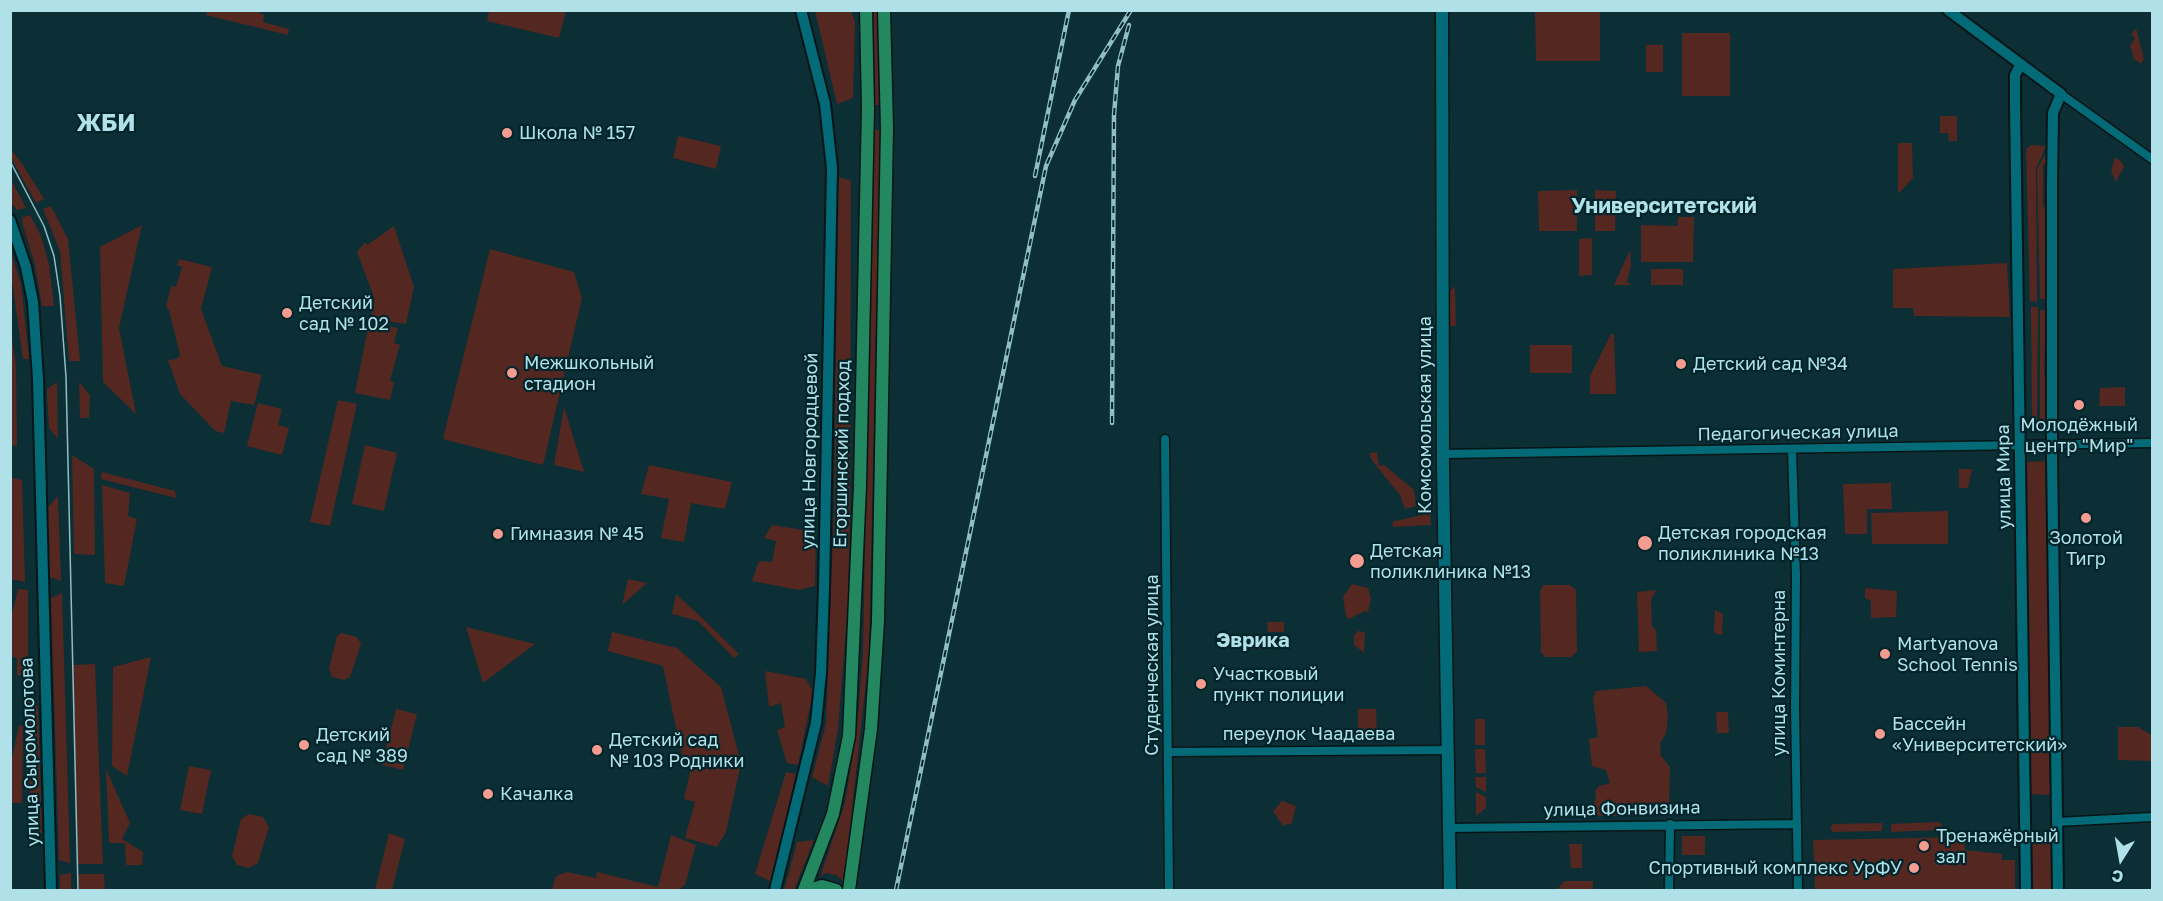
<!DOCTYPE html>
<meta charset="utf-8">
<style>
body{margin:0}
#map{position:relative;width:2163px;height:901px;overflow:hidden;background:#0b2f34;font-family:"Golos Text",sans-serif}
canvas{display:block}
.frame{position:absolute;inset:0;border:12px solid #b0e1e9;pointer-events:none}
.north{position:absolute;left:2091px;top:829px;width:60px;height:60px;-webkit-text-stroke:4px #01252a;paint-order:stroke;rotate:191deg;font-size:16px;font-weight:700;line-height:24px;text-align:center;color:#b0e1e9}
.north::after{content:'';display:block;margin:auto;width:21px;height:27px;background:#b0e1e9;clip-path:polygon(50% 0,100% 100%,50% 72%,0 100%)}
</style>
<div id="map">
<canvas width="2163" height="901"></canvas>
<div class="frame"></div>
<div class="north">С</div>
</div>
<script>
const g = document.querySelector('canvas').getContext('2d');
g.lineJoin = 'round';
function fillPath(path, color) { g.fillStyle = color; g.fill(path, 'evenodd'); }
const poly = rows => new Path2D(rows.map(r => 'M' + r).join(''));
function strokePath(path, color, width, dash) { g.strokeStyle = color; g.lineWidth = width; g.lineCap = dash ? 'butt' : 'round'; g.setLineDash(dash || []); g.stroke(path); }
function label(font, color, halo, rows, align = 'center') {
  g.font = font + ' "Golos Text",sans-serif'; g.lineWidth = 4.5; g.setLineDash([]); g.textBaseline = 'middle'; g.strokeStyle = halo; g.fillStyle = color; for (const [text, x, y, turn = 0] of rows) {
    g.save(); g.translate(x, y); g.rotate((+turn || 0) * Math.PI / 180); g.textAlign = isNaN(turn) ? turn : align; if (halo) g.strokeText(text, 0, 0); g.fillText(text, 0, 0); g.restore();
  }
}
fillPath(poly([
 [207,11,255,11,264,15,263,22,289,29,288,35,206,15],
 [489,11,490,10,566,11,559,38,487,21],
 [815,11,851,11,855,22,853,98,837,104],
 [873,11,880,11,881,105,874,105],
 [1535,12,1600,12,1600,61,1536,61],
 [2136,28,2144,59,2141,64,2134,59,2130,46,2135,38,2131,35],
 [1682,33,1730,33,1730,96,1682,96],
 [1646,45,1663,45,1663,72,1646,72],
 [1940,116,1957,116,1957,141,1949,141,1948,133,1940,133],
 [873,130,880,130,869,654,844,882,836,875,825,873,820,877,845,803,857,729,863,653],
 [678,136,721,146,716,169,673,158],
 [1898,143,1912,143,1913,178,1898,194],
 [2031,145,2046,146,2036,169,2037,302,2030,301,2026,149],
 [10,148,23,165,44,199,36,203,11,158],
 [2048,148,2048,162,2043,165,2043,206,2049,212,2050,299,2040,299,2037,170],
 [2115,157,2122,162,2124,167,2116,182,2111,171],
 [838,177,851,181,850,512,848,604,838,729,828,786,812,777,826,724,834,506],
 [10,179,13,183,26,208,17,210,11,203],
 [1577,190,1577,231,1539,231,1538,191],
 [1595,190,1616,191,1615,231,1595,231],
 [51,206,68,239,80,361,69,361,60,251,43,209],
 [30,215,41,236,49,264,54,306,42,306,35,265,22,222,23,217],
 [1678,217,1694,217,1693,262,1641,262,1641,225,1678,226],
 [142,225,119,328,136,414,103,382,100,247],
 [394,226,414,287,406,324,371,319,374,297,357,252,365,242,367,245],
 [1592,238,1592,275,1579,276,1579,239],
 [10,248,21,284,29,359,23,359,11,274],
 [490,249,574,272,582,298,543,465,443,439],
 [1630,250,1631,266,1627,281,1631,285,1614,285],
 [179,259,212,267,201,309,222,366,262,375,254,405,231,401,224,433,215,431,180,394,168,360,177,359,180,355,169,310,166,307,171,286,176,287,182,267,177,265],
 [2007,263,2010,317,1914,316,1913,308,1893,308,1893,269],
 [1651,269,1683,269,1683,285,1651,285],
 [1455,286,1456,326,1449,326,1450,291],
 [2031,307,2038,307,2037,426,2032,427],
 [2040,310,2050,310,2049,339,2045,341,2044,374,2050,378,2050,431,2040,431],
 [369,323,398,328,394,343,400,345,390,380,394,383,390,400,355,393],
 [10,325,16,365,17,446,11,445],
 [1611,334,1614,334,1616,394,1590,394,1590,376],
 [1530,345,1572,345,1572,373,1530,373],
 [57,382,58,439,49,428,47,394,47,389],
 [79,382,90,395,89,418,80,418],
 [2125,387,2125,406,2099,406,2100,388],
 [338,400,357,404,330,526,310,522],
 [258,403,282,409,278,425,289,428,282,455,247,446],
 [564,407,584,472,554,465],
 [365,445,397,453,384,511,352,504],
 [1377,452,1379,466,1384,465,1414,490,1416,506,1405,509,1400,495,1373,462,1369,453],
 [72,455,94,469,95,555,74,554],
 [2048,461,2052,795,2030,794,2027,580,2026,462],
 [649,465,732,482,725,509,691,503,684,542,661,538,669,499,641,494],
 [1959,469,1972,469,1968,488,1959,488],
 [102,472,175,491,176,498,101,479],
 [12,478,22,480,25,582,11,579],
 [1891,483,1892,509,1867,509,1867,534,1845,534,1843,484],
 [102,485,130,493,128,516,137,519,124,586,105,583],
 [58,496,61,581,50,577,48,571,47,508],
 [1948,511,1948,544,1872,544,1871,513],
 [1430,513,1431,525,1393,527,1392,522],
 [772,525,816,532,815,586,799,590,752,581,759,561,772,562,776,541,764,538],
 [628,579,647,583,622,605],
 [1352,584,1368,588,1371,599,1368,612,1365,611,1349,619,1346,616,1343,597],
 [1543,585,1570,585,1576,590,1577,652,1571,657,1545,657,1541,652,1540,592],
 [1865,588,1897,591,1896,617,1871,618,1871,601,1865,598],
 [18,589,28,590,28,677,17,675,17,658,11,656,11,618],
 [1656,590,1651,600,1652,626,1656,630,1657,651,1639,652,1637,592],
 [62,593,70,863,59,860,51,598],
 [676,594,701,617,739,654,734,658,698,621,672,614],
 [1715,610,1723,614,1722,635,1716,634,1714,630],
 [1284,622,1284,632,1268,632,1267,622],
 [466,627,535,644,483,683],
 [1358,631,1365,632,1364,653,1354,645,1354,635],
 [612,632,677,648,721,687,741,763,726,832,717,847,685,838,695,802,684,799,693,759,682,756,663,666,608,651],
 [341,633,357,637,361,644,350,677,344,680,332,677,329,669,337,636],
 [1243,642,1279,642,1279,649,1244,649],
 [151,657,127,776,112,766,113,667],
 [95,664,103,864,78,864,73,665],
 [765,671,806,679,813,692,798,765,787,763,777,730,785,727,781,703,769,707],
 [1646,686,1666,703,1668,716,1666,733,1660,744,1661,756,1670,767,1669,809,1641,816,1600,816,1591,812,1596,798,1595,791,1599,786,1610,783,1606,770,1592,766,1589,739,1598,737,1593,698,1596,691],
 [28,700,38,707,42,833,30,833],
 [396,709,417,714,403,770,382,765],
 [1358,709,1376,709,1377,733,1358,733],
 [1716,712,1728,712,1729,733,1717,733],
 [1475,719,1485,719,1485,745,1475,745],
 [19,725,23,726,22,803,11,803,11,763],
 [2118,727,2138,727,2152,735,2152,761,2118,760],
 [1475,749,1485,749,1486,773,1476,773],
 [189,766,211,770,202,814,180,810],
 [106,769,130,823,122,839,143,852,142,865,126,865,125,843,109,843],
 [786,772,796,774,772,882,755,874],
 [1475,777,1486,777,1486,792,1476,787],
 [1476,792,1486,797,1486,808,1476,816],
 [1282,801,1296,806,1292,823,1283,826,1273,811],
 [249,814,263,817,269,827,258,863,249,868,237,865,232,856,241,819],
 [1938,822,1942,825,1939,830,1891,832,1891,824],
 [1882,823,1882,831,1833,832,1830,829,1833,824],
 [389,833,405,839,392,890,375,890],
 [671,835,696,845,685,885,678,890,552,890,556,876,567,872,596,878,597,872,658,887],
 [1682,836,1705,836,1705,855,1682,855],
 [1964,837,1965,850,2002,854,2002,860,2015,860,2015,890,1815,890,1813,840],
 [814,840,794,890,784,890,797,842],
 [2032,840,2056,840,2057,890,2033,890],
 [1569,844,1582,844,1582,868,1571,868],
 [71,873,71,890,60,890,60,875],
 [78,874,104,874,105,890,79,890],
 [1564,881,1593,881,1593,890,1557,890]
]), '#542721');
const minor = poly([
 [2061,94,2152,159],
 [1165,439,1169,890],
 [1792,450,1796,576,1795,707,1798,890],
 [1443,454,2152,443],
 [1169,752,1449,750],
 [2057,822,2152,817],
 [1448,828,1797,824],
 [1669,890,1670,824]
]);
const tertiary = poly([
 [1948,10,2061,94,2053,113,2052,184,2052,459,2058,890],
 [2021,64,2015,75,2015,106,2026,890],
 [10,220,26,267,33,302,38,379,51,890],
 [775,890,816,723,821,673,824,588,832,168,825,104,801,10]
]);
const secondary = poly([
 [1442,10,1443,465,1450,890]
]);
const primary = poly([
 [804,890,833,814,849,736,860,486,868,108,866,10],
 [809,890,822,886,836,890],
 [849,890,871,729,878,621,887,128,884,10]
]);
strokePath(minor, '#071517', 11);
strokePath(tertiary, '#071517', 14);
strokePath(secondary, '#071517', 15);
strokePath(primary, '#071517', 15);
strokePath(minor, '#026b77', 8);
strokePath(tertiary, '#026b77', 10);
strokePath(secondary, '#026b77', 12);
strokePath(primary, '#238860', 12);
strokePath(poly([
 [10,161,44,226,54,256,60,296,66,377,78,890]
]), '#8fbec5', 1.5);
const rail = poly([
 [1035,176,1069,10],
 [1112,423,1114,115,1118,66,1129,25],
 [896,890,1046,166,1075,100,1131,10]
]);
strokePath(rail, '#8fbec5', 4.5);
strokePath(rail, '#01252a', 2, [7]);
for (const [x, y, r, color] of [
 [507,133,6,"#f59c90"],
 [287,313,6,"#f59c90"],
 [1681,364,6,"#f59c90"],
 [512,373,6,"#f59c90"],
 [2079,405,6,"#f59c90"],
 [2086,518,6,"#f59c90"],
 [498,534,6,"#f59c90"],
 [1645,543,8,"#f59c90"],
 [1357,561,8,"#f59c90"],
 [1885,654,6,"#f59c90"],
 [1201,684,6,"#f59c90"],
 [1880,734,6,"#f59c90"],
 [304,745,6,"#f59c90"],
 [597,750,6,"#f59c90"],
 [488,794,6,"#f59c90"],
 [1924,846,6,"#f59c90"],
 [1914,868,6,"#f59c90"]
]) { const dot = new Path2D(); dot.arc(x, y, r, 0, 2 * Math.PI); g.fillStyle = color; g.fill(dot); strokePath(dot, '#01252a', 2); }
label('18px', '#b0e1e9', '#01252a', [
 ["Школа № 157",519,133],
 ["Детский",299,303],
 ["сад № 102",299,324],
 ["Межшкольный",524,363],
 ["стадион",524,384],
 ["Детский сад №34",1693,364],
 ["Молодёжный",2079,425,"center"],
 ["центр \"Мир\"",2079,446,"center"],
 ["Детская городская",1658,533],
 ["поликлиника №13",1658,554],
 ["Гимназия № 45",510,534],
 ["Золотой",2086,538,"center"],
 ["Тигр",2086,559,"center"],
 ["Детская",1370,551],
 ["поликлиника №13",1370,572],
 ["Martyanova",1897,644],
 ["School Tennis",1897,665],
 ["Участковый",1213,674],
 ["пункт полиции",1213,695],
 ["Бассейн",1892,724],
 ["«Университетский»",1892,745],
 ["Детский",316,735],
 ["сад № 389",316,756],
 ["Детский сад",609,740],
 ["№ 103 Родники",609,761],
 ["Качалка",500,794],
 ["Тренажёрный",1936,836],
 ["зал",1936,857],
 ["Спортивный комплекс УрФУ",1902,868,"right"]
], 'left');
label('18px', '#b0e1e9', '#01252a', [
 ["Комсомольская улица",1425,415,-90],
 ["Педагогическая улица",1798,433,-1],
 ["улица Новгородцевой",810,451,-89],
 ["Егоршинский подход",842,454,-89],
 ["улица Мира",2004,477,-91],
 ["Студенческая улица",1152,665,-90],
 ["улица Коминтерна",1779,673,-90],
 ["переулок Чаадаева",1309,734],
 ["улица Сыромолотова",30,752,-92],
 ["улица Фонвизина",1622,809,-1]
]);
label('bold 20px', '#b0e1e9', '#01252a', [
 ["Эврика",1253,641]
]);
label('bold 21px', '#b0e1e9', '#01252a', [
 ["Университетский",1664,206]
]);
label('bold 24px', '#b0e1e9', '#01252a', [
 ["ЖБИ",106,123]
]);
</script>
